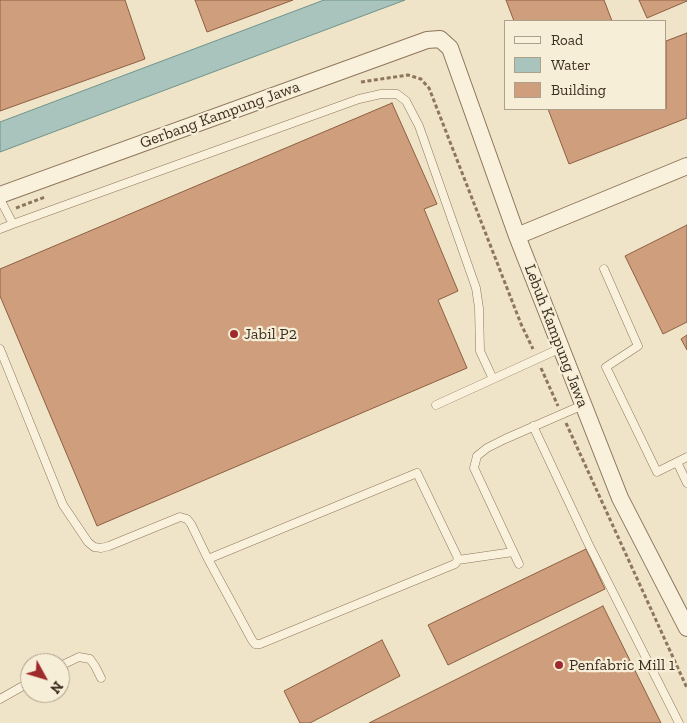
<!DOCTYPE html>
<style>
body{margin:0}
#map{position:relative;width:687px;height:723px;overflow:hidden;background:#f0e4c8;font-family:"Zilla Slab",serif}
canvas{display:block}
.legend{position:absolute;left:504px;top:20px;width:162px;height:90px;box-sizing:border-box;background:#f7eed8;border:1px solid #ada18e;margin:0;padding:6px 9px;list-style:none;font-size:15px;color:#3d2e20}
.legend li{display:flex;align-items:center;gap:10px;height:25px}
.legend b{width:25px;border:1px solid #ada18e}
.north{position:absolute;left:20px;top:653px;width:50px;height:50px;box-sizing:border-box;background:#f7eed8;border:1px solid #ada18e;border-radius:50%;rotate:129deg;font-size:14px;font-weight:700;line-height:20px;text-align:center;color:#3d2e20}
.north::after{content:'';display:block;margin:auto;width:18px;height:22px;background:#9e2a2b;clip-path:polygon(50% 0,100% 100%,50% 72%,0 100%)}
</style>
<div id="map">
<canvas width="687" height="723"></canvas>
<ul class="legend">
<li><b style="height:6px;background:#faf1dc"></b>Road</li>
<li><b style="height:14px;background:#a9c4bc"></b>Water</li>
<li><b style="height:14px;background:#cf9f7d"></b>Building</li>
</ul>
<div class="north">N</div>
</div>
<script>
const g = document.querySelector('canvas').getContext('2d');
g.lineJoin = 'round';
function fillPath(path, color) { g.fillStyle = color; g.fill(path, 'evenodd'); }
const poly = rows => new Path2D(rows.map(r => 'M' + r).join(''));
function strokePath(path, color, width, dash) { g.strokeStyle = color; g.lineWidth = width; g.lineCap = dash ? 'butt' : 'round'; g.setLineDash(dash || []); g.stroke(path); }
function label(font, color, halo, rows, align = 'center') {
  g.font = font + ' "Zilla Slab",serif'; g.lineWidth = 4.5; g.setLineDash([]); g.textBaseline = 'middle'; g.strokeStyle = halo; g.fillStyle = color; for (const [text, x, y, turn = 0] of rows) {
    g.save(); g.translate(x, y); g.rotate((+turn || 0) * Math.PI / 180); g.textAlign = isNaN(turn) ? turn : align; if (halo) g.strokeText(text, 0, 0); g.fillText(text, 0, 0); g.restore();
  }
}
const water = poly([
 [324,0,405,0,0,152,0,122,324,0]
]);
fillPath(water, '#a9c4bc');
strokePath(water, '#6f938a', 1);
const building = poly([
 [0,0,125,0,145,59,0,111,0,0],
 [195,0,293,0,207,32,195,0],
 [506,0,604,0,612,21,514,21,506,0],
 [639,0,687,0,687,1,647,18,639,0],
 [687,33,687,118,569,164,548,109,666,109,666,41,687,33],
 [392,103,437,204,424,209,458,291,438,300,467,368,97,526,0,296,0,269,392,103],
 [687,225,687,322,663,334,625,256,687,225],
 [687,335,687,350,681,339,687,335],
 [586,549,605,589,448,665,428,625,586,549],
 [603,606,661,723,369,723,603,606],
 [382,640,400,676,310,723,300,723,284,691,382,640]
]);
fillPath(building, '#cf9f7d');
strokePath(building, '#8d5f41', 1);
const lane = poly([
 [0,199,13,224,359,99,381,94,397,94,406,101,419,126,476,288,479,308,480,351,493,379],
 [0,229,13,224],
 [604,269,638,346,606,367,657,472,687,457],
 [0,349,63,505,88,542,94,547,101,548,109,546,180,517,187,519,191,524,208,559],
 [436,405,561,348],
 [533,426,588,543,679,723],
 [677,462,687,483],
 [458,560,457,556,417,473,208,559,252,640,255,644,260,644,455,564,458,560,513,552],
 [519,564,474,468,477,456,487,448,505,439,583,405],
 [60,666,79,657,90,659,95,666,101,678],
 [0,699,30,682]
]);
const street = poly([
 [0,195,427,40,440,39,450,48,517,236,620,498,687,628],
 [517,236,687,166]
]);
strokePath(lane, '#8d765c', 9);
strokePath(street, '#8d765c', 18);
strokePath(poly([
 [361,82,408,75,421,79,429,88,521,324,533,349],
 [16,208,45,197],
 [541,368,558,406],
 [566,423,687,688]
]), '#8d765c', 3, [4, 2.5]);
strokePath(lane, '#faf1dc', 8);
strokePath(street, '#faf1dc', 16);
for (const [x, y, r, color] of [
 [234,334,5,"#9e2a2b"],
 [559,665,5,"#9e2a2b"]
]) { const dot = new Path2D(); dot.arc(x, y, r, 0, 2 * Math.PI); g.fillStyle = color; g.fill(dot); strokePath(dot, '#f7eed8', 2); }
label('16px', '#3d2e20', '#f7eed8', [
 ["Gerbang Kampung Jawa",220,115,-20],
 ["Lebuh Kampung Jawa",556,336,69]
]);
label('16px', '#3d2e20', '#f7eed8', [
 ["Jabil P2",244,334],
 ["Penfabric Mill 1",569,665]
], 'left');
</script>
